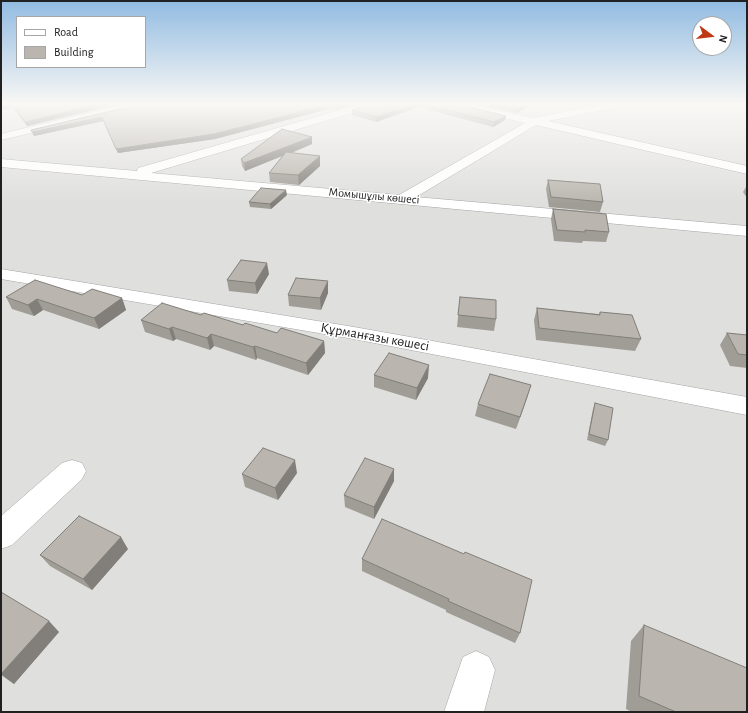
<!DOCTYPE html>
<meta charset="utf-8">
<style>
body{margin:0}
#map{position:relative;width:748px;height:713px;overflow:hidden;background:#f1f0e9;font-family:"Alegreya Sans",sans-serif}
canvas{display:block}
.frame{position:absolute;inset:0;border:2px solid #212121;pointer-events:none}
.legend{position:absolute;left:16px;top:16px;width:130px;height:52px;box-sizing:border-box;background:#fff;border:1px solid #a6a6a6;margin:0;padding:5px 7px;list-style:none;font-size:12px;color:#212121}
.legend li{display:flex;align-items:center;gap:8px;height:20px}
.legend b{width:20px;border:1px solid #a6a6a6}
.north{position:absolute;left:692px;top:16px;width:40px;height:40px;box-sizing:border-box;background:#fff;border:1px solid #a6a6a6;border-radius:50%;rotate:105deg;font-size:11px;font-weight:700;line-height:16px;text-align:center;color:#212121}
.north::after{content:'';display:block;margin:auto;width:14px;height:18px;background:#bf3814;clip-path:polygon(50% 0,100% 100%,50% 72%,0 100%)}
</style>
<div id="map">
<canvas width="748" height="713"></canvas>
<div class="frame"></div>
<ul class="legend">
<li><b style="height:5px;background:#fff"></b>Road</li>
<li><b style="height:11px;background:#bab6af"></b>Building</li>
</ul>
<div class="north">N</div>
</div>
<script>
const g = document.querySelector('canvas').getContext('2d');
g.lineJoin = 'round';
function fillPath(path, color) { g.fillStyle = color; g.fill(path, 'evenodd'); }
const poly = rows => new Path2D(rows.map(r => 'M' + r).join(''));
function strokePath(path, color, width, dash) { g.strokeStyle = color; g.lineWidth = width; g.lineCap = dash ? 'butt' : 'round'; g.setLineDash(dash || []); g.stroke(path); }
function label(font, color, halo, rows, align = 'center') {
  g.font = font + ' "Alegreya Sans",sans-serif'; g.lineWidth = 3; g.setLineDash([]); g.textBaseline = 'middle'; g.strokeStyle = halo; g.fillStyle = color; for (const [text, x, y, turn = 0] of rows) {
    g.save(); g.translate(x, y); g.rotate((+turn || 0) * Math.PI / 180); g.textAlign = isNaN(turn) ? turn : align; if (halo) g.strokeText(text, 0, 0); g.fillText(text, 0, 0); g.restore();
  }
}
fillPath(poly([
 [1,104,747,104,747,712,1,712]
]), '#dfdfde');
const street = poly([
 [125,104,147,104,145,106,1,140,1,134,125,104],
 [361,104,377,104,375,106,151,173,399,195,525,123,454,106,452,104,470,104,533,118,604,104,624,104,619,107,548,121,747,166,747,174,536,125,416,197,747,226,747,236,1,167,1,159,137,171,138,168,361,104],
 [1,269,354,327,747,397,747,415,354,339,1,279,1,269],
 [72,460,82,463,86,471,82,479,12,545,1,549,1,516,62,463,72,460],
 [476,651,489,657,495,670,484,712,444,712,463,657,476,651]
]);
strokePath(street, '#a5a5a5', 1);
fillPath(street, '#fff');
fillPath(poly([
 [1,104,118,104,27,126,13,108,1,110],
 [141,104,355,104,335,110,328,109,215,139,118,153,103,121,34,136,31,130],
 [373,104,457,104,506,116,505,120,493,127,418,107,376,122,352,115,352,110],
 [477,104,533,104,517,113],
 [312,144,292,153,320,166,299,185,270,182,269,173,282,156,245,171,242,166,241,159],
 [548,180,603,202,600,212,549,207,546,189],
 [747,186,747,198,743,192,746,187],
 [287,195,271,209,250,207,249,202],
 [553,209,609,232,606,242,583,241,582,243,554,241,551,219],
 [269,274,257,294,229,291,227,280],
 [328,293,321,310,289,306,288,295],
 [82,295,122,298,126,310,99,329,43,310,34,316,12,309,6,297],
 [460,297,496,319,494,331,457,327],
 [537,308,599,314,600,312,641,339,635,351,536,340,534,320],
 [201,315,277,333,324,341,325,353,308,375,257,358,256,360,214,346,210,350,176,339,173,341,145,332,141,320],
 [727,333,747,335,747,368,730,366,720,345],
 [374,375,428,378,416,400,374,387],
 [531,385,527,398,516,429,475,416,478,404],
 [595,403,608,440,605,446,587,440,593,409],
 [394,469,394,481,374,519,345,507,344,495],
 [297,473,278,500,245,487,242,474],
 [128,549,92,590,50,566,40,555],
 [464,554,520,633,515,643,446,612,446,610,362,571,362,559],
 [1,592,59,632,14,684,1,675],
 [644,625,747,712,632,712,626,709,631,641]
]), '#a09d96');
fillPath(poly([
 [8,104,12,104,13,108,1,110,1,106],
 [100,104,118,104,27,126,25,122],
 [341,104,355,104,335,110,335,106],
 [415,104,419,104,418,107,376,122,376,117],
 [527,104,533,104,517,113,518,109],
 [327,105,328,109,215,139,118,153,116,149],
 [506,116,505,120,493,127,494,122],
 [102,117,103,121,34,136,32,132],
 [312,137,312,144,245,171,244,163],
 [320,156,320,166,299,185,298,175],
 [286,190,287,195,271,209,270,204],
 [267,263,269,274,257,294,255,283],
 [328,281,328,293,321,310,320,298],
 [122,298,126,310,99,329,94,318],
 [37,299,43,310,34,316,28,305],
 [172,327,176,339,173,341,169,329],
 [211,334,214,346,210,350,207,338],
 [324,341,325,353,308,375,306,363],
 [255,346,257,358,256,360,253,347],
 [429,365,428,378,416,400,417,388],
 [531,385,527,398,516,429,520,417],
 [295,460,297,473,278,500,275,488],
 [394,469,394,481,374,519,374,507],
 [121,537,128,549,92,590,83,579],
 [49,621,59,632,14,684,1,674]
]), '#827f7a');
const building = poly([
 [1,104,8,104,1,106,1,104],
 [12,104,100,104,25,122,12,104],
 [141,104,341,104,335,106,327,105,214,134,116,149,102,117,32,132,31,130,141,104],
 [373,104,415,104,376,117,352,110,373,104],
 [423,104,457,104,506,116,494,122,423,104],
 [496,104,527,104,518,109,496,104],
 [282,129,312,137,244,163,241,159,282,129],
 [286,152,320,156,298,175,269,173,286,152],
 [548,180,600,184,603,202,551,197,548,180],
 [261,188,286,190,270,204,249,202,261,188],
 [553,209,606,214,609,232,585,230,585,232,557,230,553,209],
 [241,260,267,263,255,283,227,280,241,260],
 [296,278,328,281,320,298,288,295,296,278],
 [35,280,82,295,92,289,122,298,94,318,37,299,28,305,6,297,35,280],
 [460,297,496,300,496,319,458,315,460,297],
 [162,303,201,315,204,313,243,325,245,323,277,333,281,328,324,341,306,363,255,346,253,347,211,334,207,338,172,327,169,329,141,320,162,303],
 [537,308,600,315,600,312,632,315,641,339,539,328,537,308],
 [727,333,747,335,747,355,738,354,727,333],
 [389,353,429,365,417,388,374,375,389,353],
 [490,374,531,385,520,417,478,404,490,374],
 [595,403,613,408,608,440,589,434,595,403],
 [263,448,295,460,275,488,242,474,263,448],
 [365,458,394,469,374,507,344,495,365,458],
 [79,516,121,537,83,579,40,555,79,516],
 [382,519,464,554,465,552,532,580,520,633,448,601,449,599,362,559,382,519],
 [1,592,49,621,1,674,1,592],
 [644,625,747,668,747,712,676,712,639,696,644,625]
]);
fillPath(building, '#bab6af');
strokePath(building, '#827f7a', 1);
const sky = g.createLinearGradient(0, 0, 0, 204);
sky.addColorStop(0, '#91bbe2');
sky.addColorStop(0.51, '#f9f8f5');
sky.addColorStop(1, '#f9f8f500');
g.fillStyle = sky;
g.fillRect(0, 0, 748, 204);
label('12px', '#212121', '#fff', [
 ["Момышұлы көшесі",374,196,5]
]);
label('14px', '#212121', '#fff', [
 ["Құрманғазы көшесі",375,337,10]
]);
</script>
